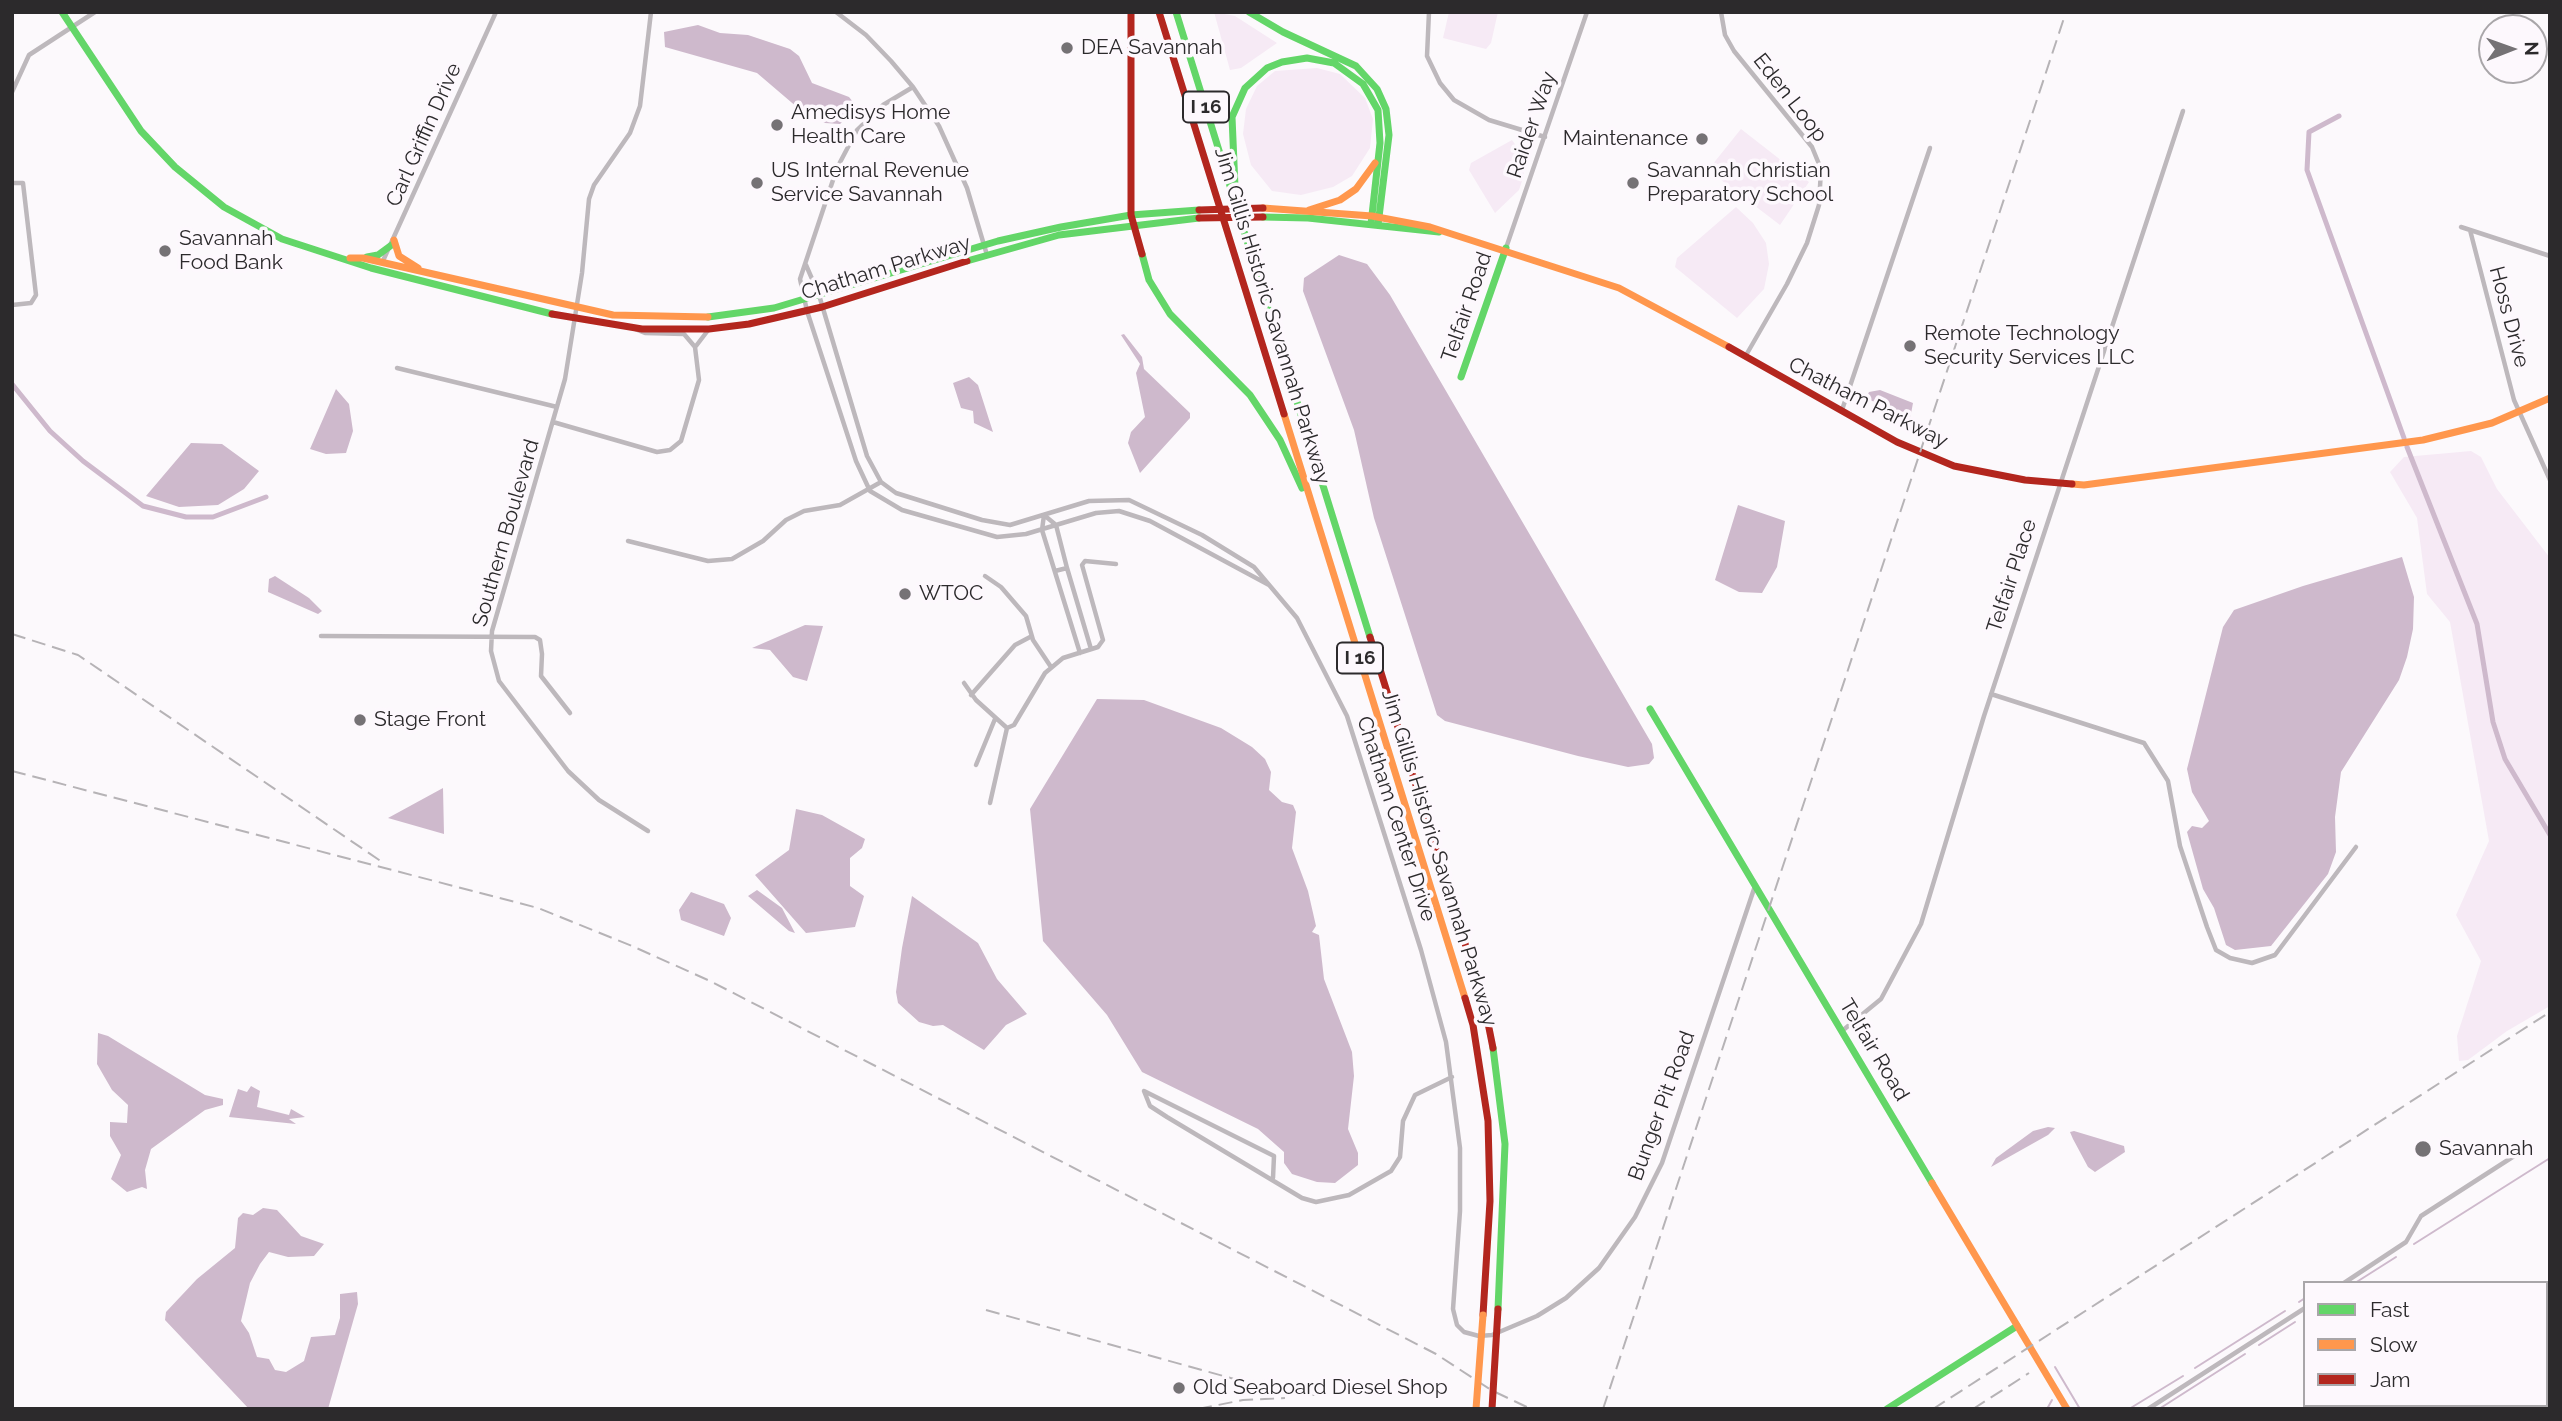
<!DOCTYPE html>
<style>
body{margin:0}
#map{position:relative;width:2562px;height:1421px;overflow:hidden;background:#fcf9fc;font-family:Raleway,sans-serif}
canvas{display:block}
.frame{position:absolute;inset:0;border:14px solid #2c2a2c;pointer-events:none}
.legend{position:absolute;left:2303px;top:1281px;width:245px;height:126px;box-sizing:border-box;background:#fdf8fd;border:2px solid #a9a6a9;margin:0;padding:9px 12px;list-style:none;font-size:21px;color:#2c2a2c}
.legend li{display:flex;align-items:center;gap:14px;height:35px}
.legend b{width:35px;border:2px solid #a9a6a9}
.north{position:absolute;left:2478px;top:14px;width:70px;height:70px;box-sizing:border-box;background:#fdf8fd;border:2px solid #a9a6a9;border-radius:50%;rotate:89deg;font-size:19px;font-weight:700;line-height:28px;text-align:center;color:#2c2a2c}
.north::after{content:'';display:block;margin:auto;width:24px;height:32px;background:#757275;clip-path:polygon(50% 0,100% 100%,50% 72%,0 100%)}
</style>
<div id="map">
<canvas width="2562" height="1421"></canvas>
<div class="frame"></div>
<ul class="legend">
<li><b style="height:9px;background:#63d668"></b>Fast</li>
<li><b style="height:9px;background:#ff974d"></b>Slow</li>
<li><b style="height:9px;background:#b3261e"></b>Jam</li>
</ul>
<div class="north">N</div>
</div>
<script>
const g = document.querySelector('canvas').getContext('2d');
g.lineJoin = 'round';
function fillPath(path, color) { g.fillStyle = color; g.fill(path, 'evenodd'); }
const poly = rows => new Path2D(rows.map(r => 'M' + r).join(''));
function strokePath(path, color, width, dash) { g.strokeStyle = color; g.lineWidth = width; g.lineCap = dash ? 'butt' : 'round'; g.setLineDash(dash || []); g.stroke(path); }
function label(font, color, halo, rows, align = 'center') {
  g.font = font + ' Raleway,sans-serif'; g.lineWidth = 7; g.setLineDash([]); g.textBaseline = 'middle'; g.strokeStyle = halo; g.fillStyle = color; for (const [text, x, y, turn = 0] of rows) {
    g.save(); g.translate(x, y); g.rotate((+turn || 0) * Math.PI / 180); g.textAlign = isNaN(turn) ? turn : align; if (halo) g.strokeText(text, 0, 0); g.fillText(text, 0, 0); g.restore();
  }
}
fillPath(poly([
 [1214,12,1235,16,1277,43,1241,68,1230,70],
 [1449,12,1498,12,1491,43,1486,49,1443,38],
 [1317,68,1340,74,1365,98,1373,119,1370,148,1352,176,1333,187,1301,195,1272,191,1251,165,1243,134,1246,109,1257,86,1275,71],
 [1741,129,1809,182,1780,225,1708,170],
 [1512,140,1522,154,1524,175,1519,190,1495,213,1469,170,1471,163],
 [1736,207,1753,223,1766,243,1769,264,1764,289,1737,318,1675,267,1677,258],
 [2471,451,2481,457,2497,489,2550,558,2550,1006,2507,1031,2468,1060,2459,1061,2457,1036,2481,961,2456,915,2489,841,2450,622,2427,594,2417,518,2390,472,2404,457]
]), '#f6eaf5');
fillPath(poly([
 [698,25,720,33,748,35,790,49,799,56,812,83,849,97,853,102,852,113,840,124,825,123,798,108,757,73,665,47,664,32],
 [1339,255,1367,264,1390,295,1652,744,1654,758,1649,764,1628,767,1578,756,1445,721,1437,715,1374,518,1354,430,1303,291,1304,278],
 [1124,334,1142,357,1144,369,1190,413,1190,418,1140,473,1128,443,1131,432,1145,417,1136,373,1140,364,1121,335],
 [969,377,978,385,993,432,974,423,973,411,961,408,953,383],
 [336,389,349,404,353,431,346,453,326,454,310,449],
 [1880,390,1913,403,1910,419,1866,398,1869,392],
 [191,443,222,444,259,471,244,489,218,505,179,507,146,496],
 [1738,505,1785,521,1777,567,1762,593,1739,592,1715,580],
 [2402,557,2414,597,2413,629,2407,657,2399,680,2341,772,2335,817,2336,852,2328,874,2271,946,2235,950,2226,945,2214,908,2203,889,2187,832,2192,826,2202,828,2209,821,2192,792,2187,769,2223,627,2234,610,2303,586],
 [275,576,309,598,322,611,318,614,268,592,269,579],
 [805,625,823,626,807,681,793,677,770,650,752,648],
 [1097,699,1144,700,1221,728,1252,747,1265,759,1271,772,1269,790,1282,802,1293,805,1296,812,1292,848,1308,891,1316,926,1312,932,1319,935,1324,979,1352,1052,1354,1076,1348,1129,1358,1153,1358,1165,1335,1183,1317,1182,1292,1174,1284,1163,1284,1152,1258,1129,1142,1072,1107,1015,1043,941,1030,809],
 [443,788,444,834,388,818],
 [796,809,822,815,865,839,862,848,850,858,850,886,864,896,855,927,806,933,755,875,789,850],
 [757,890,782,908,795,933,789,931,748,896],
 [691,892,724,904,731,918,724,936,681,920,679,910],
 [912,896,978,943,997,979,1027,1014,1006,1025,984,1050,943,1025,933,1026,919,1022,898,1003,896,992,902,948],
 [98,1033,108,1036,205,1095,223,1099,223,1105,205,1110,151,1149,145,1170,147,1189,142,1187,127,1192,111,1179,121,1155,110,1136,110,1122,127,1123,128,1105,112,1090,97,1064],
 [251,1086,260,1091,257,1107,289,1115,291,1109,305,1117,289,1119,296,1124,229,1117,238,1089,247,1092],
 [2048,1127,2055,1128,2048,1135,1991,1167,1996,1158,2033,1131],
 [2074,1131,2124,1146,2125,1152,2095,1172,2088,1167,2073,1139,2070,1132],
 [263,1208,277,1210,301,1236,324,1244,314,1256,288,1257,269,1252,260,1264,250,1283,241,1321,249,1333,257,1357,269,1359,275,1370,286,1372,304,1361,311,1337,335,1335,340,1318,340,1294,357,1292,358,1304,328,1409,249,1409,165,1320,166,1312,197,1279,235,1248,238,1218,243,1213,253,1215]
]), '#ceb9cc');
strokePath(poly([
 [2414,1244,2550,1158],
 [2355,1283,2396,1257],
 [2299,1302,2305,1298],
 [2259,1345,2295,1322],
 [2055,1367,2080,1409],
 [2195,1368,2285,1311],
 [2047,1409,2052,1400],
 [2129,1409,2183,1376],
 [2159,1409,2245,1354]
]), '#ceb9cc', 2);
strokePath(poly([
 [2339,116,2309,132,2307,170,2404,438],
 [12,384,50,431,83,461,143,506,186,517,213,517,266,497],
 [2407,447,2477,624,2493,722,2505,759,2550,835]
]), '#ceb9cc', 5);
strokePath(poly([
 [836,12,866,35,891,61,913,87,939,126,967,188,987,255],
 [1429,12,1427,56,1440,83,1454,100,1489,120,1545,137],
 [1721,12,1725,35,1734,51,1812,147,1821,169,1819,205,1807,243,1787,284,1745,357],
 [913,87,883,105,857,130,837,168,800,279,807,311,856,461,870,491,902,510,997,537,1026,534,1096,513,1119,511,1150,521,1269,585],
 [12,92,29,55,95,12],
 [12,183,23,183,36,295,31,303,12,305],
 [2461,227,2550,256],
 [2470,230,2514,400,2550,480],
 [1506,248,1587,12],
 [382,263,496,12],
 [806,265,819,295,867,456,881,482,896,493,982,520,1010,525,1089,501,1129,500,1202,535,1254,567,1297,618,1347,716,1421,950,1446,1042,1460,1148,1460,1211,1453,1309,1457,1325,1464,1332,1479,1336,1492,1335,1537,1316,1566,1298,1599,1268,1635,1217,1662,1163,1755,886],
 [696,346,709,329],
 [397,368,557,407],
 [1842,410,1930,148],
 [553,422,657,452,670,450,681,441,699,380,695,347,684,334,645,333,635,329],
 [1044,515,1042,530,1080,653],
 [1044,515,1056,525,1067,568,1055,571],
 [628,541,708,561,732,559,763,541,786,520,804,511,840,505,881,482],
 [1067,568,1091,649],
 [985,576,1001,587,1026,616,1033,640,1051,667],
 [321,636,535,637,540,640,542,654,541,676,570,713],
 [964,683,976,700,1007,728],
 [1991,694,2144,743,2168,781,2180,846,2207,927,2216,950,2230,958,2252,963,2275,955,2356,847],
 [971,695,1015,645,1032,636],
 [976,765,995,719],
 [990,803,1007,728,1014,725,1045,673,1063,658,1098,647,1103,640,1082,565,1085,561,1116,564],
 [648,831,599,800,568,771,499,681,491,651,492,631,565,379,582,273,589,199,594,185,630,133,640,106,651,12],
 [1842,1031,1881,999,1921,924,1984,716,2183,111],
 [1273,1178,1274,1156,1144,1091,1150,1106,1167,1117,1302,1198,1316,1202,1349,1195,1391,1171,1400,1157,1403,1121,1415,1095,1452,1077],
 [2344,1283,2406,1242,2421,1216,2525,1149],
 [2148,1409,2305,1308]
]), '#bdb8bc', 4.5);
strokePath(poly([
 [62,12,141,131,175,167,224,207,282,239,371,268,552,314],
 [1176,12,1370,637],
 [1249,12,1283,32,1356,66,1377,89,1386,109,1389,135,1378,225],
 [1235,187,1232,117,1245,88,1267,68,1282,62,1307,58,1334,63,1363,84,1378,110,1380,143,1371,224],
 [1263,217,1308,218,1439,232],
 [1142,254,1149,280,1170,314,1250,395,1280,440,1302,488],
 [367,257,378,255,393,244],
 [967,261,1059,235,1199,218],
 [708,317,774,308,998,241,1061,227,1131,215,1199,210],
 [1461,377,1506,248],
 [1650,709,1932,1183],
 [1493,1048,1505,1144,1498,1309],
 [1887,1409,2017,1326]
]), '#63d668', 7);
strokePath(poly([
 [1263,208,1372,216,1430,227,1619,288,1729,347],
 [1309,210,1340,200,1356,189,1375,163],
 [394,240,399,256,418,268],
 [350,258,363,258,613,315,708,317],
 [1284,414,1465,998],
 [2072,484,2084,485,2423,440,2492,423,2550,398],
 [1932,1183,2067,1409]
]), '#ff974d', 7);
strokePath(poly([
 [1131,12,1131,215,1142,254],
 [1159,12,1284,414],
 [552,314,642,329,709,329,749,324,822,307,967,261],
 [1729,347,1897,442,1954,466,2025,480,2072,484],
 [1370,637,1485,1008,1493,1048],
 [1465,998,1473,1025,1488,1121,1490,1201,1483,1315]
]), '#b3261e', 7);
strokePath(poly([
 [12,634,78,655,385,864],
 [12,771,538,908,632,946,710,981,1436,1354,1491,1390,1531,1409],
 [986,1310,1281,1392,1313,1395,1354,1390],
 [1198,1409,1243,1400,1285,1398],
 [1603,1409,2066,12],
 [1933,1409,2550,1012],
 [1973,1409,2029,1373]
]), '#b6b3b6', 2, [14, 7]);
strokePath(poly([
 [1476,1409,1483,1315]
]), '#ff974d', 7);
strokePath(poly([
 [1199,210,1263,208],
 [1199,218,1263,217],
 [1492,1409,1498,1309]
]), '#b3261e', 7);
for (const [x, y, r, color] of [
 [1067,48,7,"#757275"],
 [777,125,7,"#757275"],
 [1702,139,7,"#757275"],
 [757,183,7,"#757275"],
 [1633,183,7,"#757275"],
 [165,251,7,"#757275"],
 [1910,346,7,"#757275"],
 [905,594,7,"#757275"],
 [360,720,7,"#757275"],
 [2423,1149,9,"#757275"],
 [1179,1388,7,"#757275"]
]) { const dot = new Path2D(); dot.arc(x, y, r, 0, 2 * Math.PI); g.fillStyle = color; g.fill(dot); strokePath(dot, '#fdf8fd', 2.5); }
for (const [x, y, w] of [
 [1206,107,46],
 [1360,658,46]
]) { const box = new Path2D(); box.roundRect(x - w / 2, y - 15.5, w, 31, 5); g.fillStyle = '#fdf8fd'; g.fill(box); strokePath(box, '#2c2a2c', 2); }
label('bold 19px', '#2c2a2c', null, [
 ["I 16",1206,107],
 ["I 16",1360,658]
]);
label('21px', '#2c2a2c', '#fdf8fd', [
 ["DEA Savannah",1081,48],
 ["Amedisys Home",791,113],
 ["Health Care",791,137],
 ["Maintenance",1688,139,"right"],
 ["US Internal Revenue",771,171],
 ["Service Savannah",771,195],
 ["Savannah Christian",1647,171],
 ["Preparatory School",1647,195],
 ["Savannah",179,239],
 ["Food Bank",179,263],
 ["Remote Technology",1924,334],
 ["Security Services LLC",1924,358],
 ["WTOC",919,594],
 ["Stage Front",374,720],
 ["Savannah",2439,1149],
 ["Old Seaboard Diesel Shop",1193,1388]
], 'left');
label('21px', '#2c2a2c', '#fdf8fd', [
 ["Eden Loop",1790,98,52],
 ["Raider Way",1532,125,-71],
 ["Carl Griffin Drive",424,135,-66],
 ["Chatham Parkway",886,268,-17],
 ["Telfair Road",1467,307,-71],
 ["Jim Gillis Historic Savannah Parkway",1272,316,73],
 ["Hoss Drive",2509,317,75],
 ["Chatham Parkway",1868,403,27],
 ["Southern Boulevard",506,533,-74],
 ["Telfair Place",2012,576,-72],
 ["Chatham Center Drive",1396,819,72],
 ["Jim Gillis Historic Savannah Parkway",1439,858,73],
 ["Telfair Road",1874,1050,59],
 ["Bunger Pit Road",1662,1106,-70]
]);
</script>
